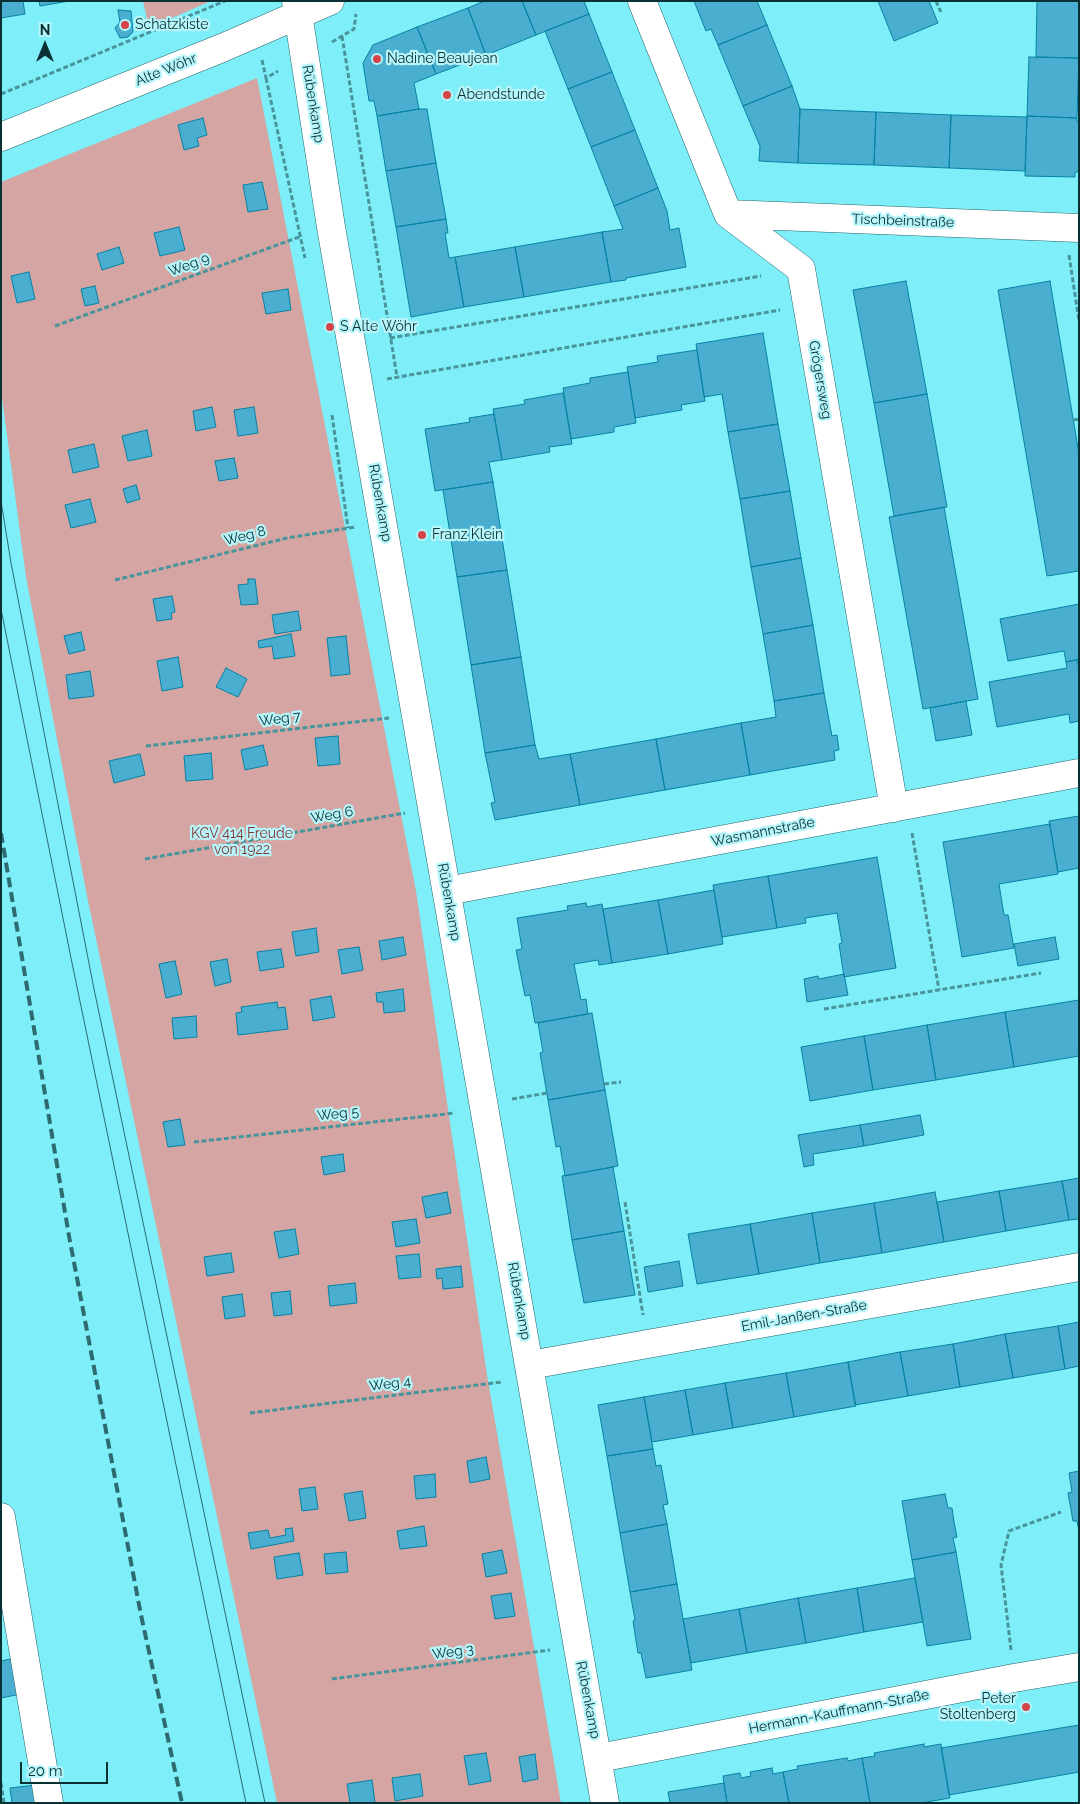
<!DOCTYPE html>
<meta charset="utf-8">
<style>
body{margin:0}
#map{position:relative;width:1080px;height:1804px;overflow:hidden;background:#7eeff9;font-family:Raleway,sans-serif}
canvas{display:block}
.frame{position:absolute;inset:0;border:2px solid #093033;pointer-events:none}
.north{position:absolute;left:20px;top:20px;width:50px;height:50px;-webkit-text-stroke:4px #b6f5fa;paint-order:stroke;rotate:0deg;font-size:14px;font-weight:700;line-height:20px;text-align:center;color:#093033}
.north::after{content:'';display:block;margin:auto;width:18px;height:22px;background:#093033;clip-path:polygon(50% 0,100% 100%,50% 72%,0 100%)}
.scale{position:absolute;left:20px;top:1762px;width:88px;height:22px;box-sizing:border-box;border:2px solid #093033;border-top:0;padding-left:6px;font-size:15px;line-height:18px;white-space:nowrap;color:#093033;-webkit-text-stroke:4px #b6f5fa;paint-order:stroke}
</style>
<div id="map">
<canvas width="1080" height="1804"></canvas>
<div class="frame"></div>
<div class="north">N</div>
<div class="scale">20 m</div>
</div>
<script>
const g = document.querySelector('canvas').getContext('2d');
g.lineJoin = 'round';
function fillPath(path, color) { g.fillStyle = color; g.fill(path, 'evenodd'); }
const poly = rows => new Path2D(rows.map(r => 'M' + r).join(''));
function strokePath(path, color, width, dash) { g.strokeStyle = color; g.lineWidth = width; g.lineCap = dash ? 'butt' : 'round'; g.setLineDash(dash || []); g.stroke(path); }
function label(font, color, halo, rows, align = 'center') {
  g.font = font + ' Raleway,sans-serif'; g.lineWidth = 4.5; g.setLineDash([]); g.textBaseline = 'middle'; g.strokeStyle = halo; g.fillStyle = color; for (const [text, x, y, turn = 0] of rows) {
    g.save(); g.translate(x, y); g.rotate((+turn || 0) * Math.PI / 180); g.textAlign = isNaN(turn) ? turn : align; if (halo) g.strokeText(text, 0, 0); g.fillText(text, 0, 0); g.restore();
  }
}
fillPath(poly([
 [143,1,211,1,149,28],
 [257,78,416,891,487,1375,561,1803,277,1803,87,896,26,577,1,390,1,182]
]), '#d4a5a2');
const building = poly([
 [1,1,23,1,25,14,1,18,1,1],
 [39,1,69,1,40,6,39,1],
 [484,1,522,1,536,35,486,55,468,8,484,1],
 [522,1,584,1,589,14,536,35,522,1],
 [694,1,757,1,767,25,718,45,711,29,706,31,694,1],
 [878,1,929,1,938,23,894,41,878,1],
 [1037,1,1079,1,1079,58,1036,57,1037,1],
 [468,8,486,55,436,74,417,27,468,8],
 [118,10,131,11,133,32,128,37,120,38,115,28,120,22,118,10],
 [589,14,612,72,568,89,545,31,589,14],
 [767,25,792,86,743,106,718,45,767,25],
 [417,27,436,74,414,83,419,109,377,116,374,101,369,101,363,63,373,45,417,27],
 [1029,57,1079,58,1077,118,1027,116,1029,57],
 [612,72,635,130,591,147,568,89,612,72],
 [792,86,800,109,798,163,759,161,760,146,743,106,792,86],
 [419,109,427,109,436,163,386,171,377,116,419,109],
 [800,109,876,112,874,165,798,163,800,109],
 [876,112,951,115,949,168,874,165,876,112],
 [951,115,1027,117,1025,171,949,168,951,115],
 [1027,116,1077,118,1077,121,1079,121,1079,172,1075,172,1075,177,1025,176,1027,116],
 [203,118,207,135,197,138,199,146,184,150,178,125,203,118],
 [635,130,658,188,614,206,591,147,635,130],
 [436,163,446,219,396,227,386,171,436,163],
 [262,182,268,209,248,212,243,185,262,182],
 [658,188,667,211,670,230,679,228,686,267,626,278,626,280,611,282,602,232,623,229,614,206,658,188],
 [446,219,448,233,445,233,449,258,455,257,464,307,411,317,396,227,446,219],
 [179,227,185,250,160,256,154,233,179,227],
 [602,232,611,282,524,297,515,247,602,232],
 [119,247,124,263,102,270,97,254,119,247],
 [515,247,524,297,464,307,455,257,515,247],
 [29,272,35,299,17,303,11,276,29,272],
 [906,281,927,394,874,403,853,290,906,281],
 [1050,281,1079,454,1079,571,1047,576,998,290,1050,281],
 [95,286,99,303,85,306,81,289,95,286],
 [288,289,291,310,266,314,262,293,288,289],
 [763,333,778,424,728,432,722,394,704,397,696,344,763,333],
 [697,350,705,401,681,405,682,410,635,418,627,367,658,362,657,356,697,350],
 [628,372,636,423,614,427,614,432,571,439,563,388,590,383,590,378,628,372],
 [563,393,572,444,549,447,550,452,502,460,493,409,525,404,524,400,563,393],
 [927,394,947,507,894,516,874,403,927,394],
 [212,407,216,427,196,431,193,411,212,407],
 [254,407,258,433,238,436,234,410,254,407],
 [494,414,502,460,489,462,493,482,435,491,425,429,470,422,469,418,494,414],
 [778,424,790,491,740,499,728,432,778,424],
 [147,430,152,456,128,461,122,436,147,430],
 [94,444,99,467,73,473,68,450,94,444],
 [234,458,238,478,219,481,215,461,234,458],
 [493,482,507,570,457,577,443,490,493,482],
 [136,485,140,499,127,503,123,489,136,485],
 [790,491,801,558,751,567,740,499,790,491],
 [90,499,96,522,71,528,65,505,90,499],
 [944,507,978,699,923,709,889,517,944,507],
 [801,558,813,625,763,634,751,567,801,558],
 [507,570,521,657,471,665,457,577,507,570],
 [248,579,255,579,258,604,241,605,238,585,248,584,248,579],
 [172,596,175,612,171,613,172,619,157,621,153,599,172,596],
 [1079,604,1079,659,1066,662,1064,651,1008,661,1000,619,1079,604],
 [298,611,301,630,275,634,272,615,298,611],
 [813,625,824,693,774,701,763,634,813,625],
 [81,632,85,650,69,654,64,636,81,632],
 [291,634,295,656,274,659,272,646,259,648,258,641,291,634],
 [346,636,350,674,331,676,327,638,346,636],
 [178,657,183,687,162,691,157,661,178,657],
 [521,657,535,745,485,753,471,665,521,657],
 [1077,660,1079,668,1079,721,1070,723,1069,714,997,727,989,682,1067,668,1066,662,1077,660],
 [226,668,247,679,238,697,216,687,226,668],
 [90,671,94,696,69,699,66,675,90,671],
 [824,693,832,736,837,735,839,750,834,751,835,760,750,775,741,723,776,717,774,701,824,693],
 [966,701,972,735,936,741,930,708,966,701],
 [741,723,750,775,665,790,656,739,741,723],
 [338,736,340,764,318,766,315,738,338,736],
 [656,739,665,790,580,805,570,754,656,739],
 [263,745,268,765,245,770,241,750,263,745],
 [535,745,539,759,570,754,580,805,495,820,491,803,495,802,485,753,535,745],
 [211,753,213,779,186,781,184,756,211,753],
 [140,754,145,775,114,783,109,761,140,754],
 [1079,816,1079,868,1058,872,1049,821,1079,816],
 [1050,824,1058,874,999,884,1004,915,1008,915,1014,948,962,957,943,842,1050,824],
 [877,857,896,968,844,977,839,944,842,943,837,913,805,918,806,923,777,928,768,876,877,857],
 [768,876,777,928,722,937,713,885,768,876],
 [714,890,723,944,668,954,658,900,714,890],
 [658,900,668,954,612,963,603,909,658,900],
 [586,903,587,907,602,904,612,963,599,965,598,960,574,964,581,1000,586,999,588,1014,535,1023,530,995,525,996,516,950,522,949,517,918,568,910,567,906,586,903],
 [316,928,319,952,296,956,292,932,316,928],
 [403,937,406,955,382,960,379,941,403,937],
 [1055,937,1059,959,1018,966,1014,944,1055,937],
 [359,947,363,970,342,974,338,950,359,947],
 [281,949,284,967,260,971,257,952,281,949],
 [227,959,231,982,215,986,210,962,227,959],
 [175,961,182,994,166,998,159,964,175,961],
 [844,974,848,995,807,1002,804,979,818,976,819,979,844,974],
 [403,989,405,1011,384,1013,383,1002,377,1002,376,993,403,989],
 [331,996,335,1017,313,1021,310,1000,331,996],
 [1079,1000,1079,1056,1014,1067,1005,1012,1079,1000],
 [277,1002,278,1008,285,1007,288,1029,238,1035,236,1013,242,1012,241,1007,277,1002],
 [1005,1012,1014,1067,936,1080,927,1025,1005,1012],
 [592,1013,605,1090,548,1100,540,1053,543,1052,538,1023,592,1013],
 [196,1016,197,1037,174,1039,172,1018,196,1016],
 [927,1025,936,1080,873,1090,864,1036,927,1025],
 [864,1036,873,1090,810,1101,801,1047,864,1036],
 [605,1090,618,1166,565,1176,560,1146,556,1147,548,1100,605,1090],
 [920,1115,924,1135,864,1146,860,1125,920,1115],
 [180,1119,185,1145,168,1147,163,1122,180,1119],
 [860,1125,864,1146,813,1154,814,1165,804,1167,798,1135,860,1125],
 [343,1154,345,1171,324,1175,321,1157,343,1154],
 [613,1167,624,1231,572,1240,562,1176,613,1167],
 [1079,1178,1079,1219,1069,1220,1062,1181,1079,1178],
 [1062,1181,1069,1220,1006,1231,999,1191,1062,1181],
 [999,1191,1006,1231,944,1242,937,1202,999,1191],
 [447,1192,451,1213,426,1218,422,1197,447,1192],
 [935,1192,944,1242,882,1253,874,1203,935,1192],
 [874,1203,882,1253,820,1263,812,1213,874,1203],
 [812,1213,820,1263,759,1274,750,1224,812,1213],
 [416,1219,420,1243,396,1247,392,1222,416,1219],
 [750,1224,759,1274,697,1284,688,1234,750,1224],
 [295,1229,299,1254,279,1258,274,1232,295,1229],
 [624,1231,635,1295,584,1303,572,1240,624,1231],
 [231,1253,234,1272,207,1276,204,1257,231,1253],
 [419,1254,421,1277,399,1279,396,1256,419,1254],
 [679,1261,683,1286,648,1292,644,1267,679,1261],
 [461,1266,463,1287,443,1289,442,1278,437,1279,436,1269,461,1266],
 [355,1283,357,1303,330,1306,328,1286,355,1283],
 [290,1291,292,1314,274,1316,271,1293,290,1291],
 [242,1294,245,1316,225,1319,222,1297,242,1294],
 [1079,1322,1079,1366,1065,1369,1058,1326,1079,1322],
 [1058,1326,1065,1369,1013,1378,1005,1334,1058,1326],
 [1005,1334,1013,1378,960,1387,953,1344,1005,1334],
 [953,1344,960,1387,908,1396,900,1352,953,1344],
 [900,1352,908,1396,855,1405,848,1362,900,1352],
 [848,1362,856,1406,794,1417,786,1373,848,1362],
 [786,1373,794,1417,733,1428,725,1383,786,1373],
 [725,1383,733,1428,693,1435,685,1390,725,1383],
 [685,1390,693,1435,652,1442,644,1397,685,1390],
 [644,1397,653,1449,607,1456,598,1405,644,1397],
 [653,1449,656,1466,661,1465,668,1504,663,1505,667,1524,620,1533,607,1456,653,1449],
 [486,1457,490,1479,470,1483,467,1461,486,1457],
 [1079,1471,1079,1531,1077,1521,1073,1521,1068,1493,1072,1492,1069,1473,1079,1471],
 [435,1474,436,1497,416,1499,414,1476,435,1474],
 [315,1487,318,1509,302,1511,299,1489,315,1487],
 [362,1491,366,1518,349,1521,344,1494,362,1491],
 [945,1494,948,1508,952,1508,954,1522,957,1537,953,1538,956,1552,912,1560,902,1501,945,1494],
 [667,1524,677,1584,630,1592,620,1533,667,1524],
 [424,1526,427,1546,400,1549,397,1531,424,1526],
 [292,1528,294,1541,251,1549,248,1533,268,1530,270,1538,286,1535,285,1529,292,1528],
 [502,1550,507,1573,486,1577,482,1554,502,1550],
 [346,1552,348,1572,326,1574,324,1554,346,1552],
 [956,1552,971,1639,927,1646,912,1560,956,1552],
 [299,1553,303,1575,277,1579,274,1557,299,1553],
 [915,1578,923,1622,864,1632,857,1588,915,1578],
 [677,1584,692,1670,646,1678,641,1653,638,1653,633,1621,635,1620,630,1592,677,1584],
 [857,1588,864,1632,806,1643,798,1598,857,1588],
 [511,1593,515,1616,495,1619,491,1596,511,1593],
 [798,1598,806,1643,747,1653,739,1609,798,1598],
 [739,1609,747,1653,691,1663,683,1619,739,1609],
 [15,1658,21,1694,1,1698,1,1661,15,1658],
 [1079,1725,1079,1772,949,1795,941,1748,1079,1725],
 [924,1744,924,1747,941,1744,950,1798,921,1803,870,1803,862,1758,875,1756,874,1753,924,1744],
 [486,1753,491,1781,469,1785,464,1756,486,1753],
 [535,1754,538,1779,523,1782,519,1757,535,1754],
 [847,1758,848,1761,862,1758,870,1803,789,1803,783,1772,798,1769,797,1766,847,1758],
 [772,1768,773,1774,783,1772,789,1803,727,1803,723,1776,740,1773,741,1778,751,1776,750,1772,772,1768],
 [420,1774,423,1796,395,1801,392,1778,420,1774],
 [372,1780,375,1803,350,1803,347,1784,372,1780],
 [724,1783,727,1803,670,1803,668,1792,724,1783],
 [35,1785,38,1803,12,1803,10,1788,35,1785]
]);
fillPath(building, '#49aecf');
strokePath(building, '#0583a3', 1);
const minor = poly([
 [296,1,331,227,605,1803],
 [642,1,728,214,801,269,894,808],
 [1,137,222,48,330,1],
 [728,214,1079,228],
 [447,891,1079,773],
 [530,1365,1079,1267],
 [1,1517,49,1803],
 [599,1758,1014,1678,1079,1667]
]);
strokePath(minor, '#266369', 29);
strokePath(poly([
 [936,1,941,12],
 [342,36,397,377],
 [332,42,354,29,356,14],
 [262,60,266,78,278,71],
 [266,78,305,258],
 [1,94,225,1],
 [1069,255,1079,321],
 [55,326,302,236],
 [390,338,761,276],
 [387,379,780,310],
 [332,415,348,528],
 [1073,420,1079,419],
 [115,580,287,538,355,527],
 [146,746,389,718],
 [912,833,939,990],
 [145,859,405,813],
 [824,1009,1041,973],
 [604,1084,621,1082],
 [512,1099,547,1093],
 [194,1142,455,1113],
 [625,1202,643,1315],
 [250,1413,502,1382],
 [1011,1650,1001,1565,1009,1531,1061,1512],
 [332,1679,550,1650],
 [1,1783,4,1803]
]), '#47959b', 3, [5, 2.5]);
strokePath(minor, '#fff', 28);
strokePath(poly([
 [1,501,11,563,94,989,265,1803],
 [1,609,71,958,246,1803]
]), '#2d6b71', 1);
strokePath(poly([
 [1,833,69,1236,141,1615,182,1803]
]), '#2d6b71', 4, [10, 5]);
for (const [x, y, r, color] of [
 [125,25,5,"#d34348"],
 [377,59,5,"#d34348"],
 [447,95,5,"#d34348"],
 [330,327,5,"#d34348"],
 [422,535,5,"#d34348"],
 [1026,1707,5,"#d34348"]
]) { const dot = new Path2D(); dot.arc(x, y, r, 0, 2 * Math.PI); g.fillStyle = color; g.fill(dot); strokePath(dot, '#b6f5fa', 2); }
label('14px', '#093033', '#b6f5fa', [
 ["Schatzkiste",135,25],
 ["Nadine Beaujean",387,59],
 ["Abendstunde",457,95],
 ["S Alte Wöhr",340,327],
 ["Franz Klein",432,535],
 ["Peter",1016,1699,"right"],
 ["Stoltenberg",1016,1715,"right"]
], 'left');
label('14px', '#093033', '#b6f5fa', [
 ["Alte Wöhr",166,70,-22],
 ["Rübenkamp",313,104,81],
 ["Tischbeinstraße",903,221,2],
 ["Weg 9",189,265,-20],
 ["Grögersweg",820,380,80],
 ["Rübenkamp",380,503,80],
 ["Weg 8",245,536,-14],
 ["Weg 7",280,719,-7],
 ["Weg 6",332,815,-10],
 ["Wasmannstraße",763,832,-11],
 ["Rübenkamp",449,902,80],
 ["Weg 5",338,1114,-6],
 ["Rübenkamp",519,1301,80],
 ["Emil-Janßen-Straße",804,1316,-10],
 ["Weg 4",390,1384,-7],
 ["Weg 3",453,1652,-8],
 ["Rübenkamp",588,1700,79],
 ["Hermann-Kauffmann-Straße",839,1712,-11]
]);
label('14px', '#843333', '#b6f5fa', [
 ["KGV 414 Freude",242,834],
 ["von 1922",242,850]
]);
</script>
